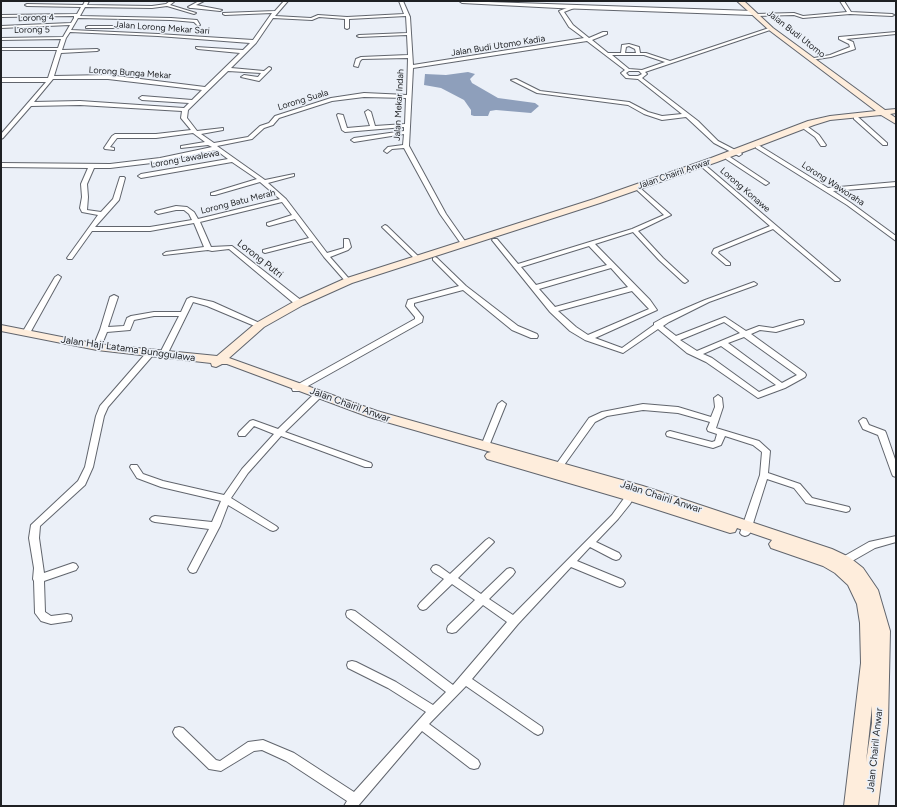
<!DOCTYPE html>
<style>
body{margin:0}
#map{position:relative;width:897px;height:807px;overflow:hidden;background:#ebf0f8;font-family:Figtree,sans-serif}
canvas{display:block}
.frame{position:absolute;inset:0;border:2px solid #1e2023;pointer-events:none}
</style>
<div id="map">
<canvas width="897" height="807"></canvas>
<div class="frame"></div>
</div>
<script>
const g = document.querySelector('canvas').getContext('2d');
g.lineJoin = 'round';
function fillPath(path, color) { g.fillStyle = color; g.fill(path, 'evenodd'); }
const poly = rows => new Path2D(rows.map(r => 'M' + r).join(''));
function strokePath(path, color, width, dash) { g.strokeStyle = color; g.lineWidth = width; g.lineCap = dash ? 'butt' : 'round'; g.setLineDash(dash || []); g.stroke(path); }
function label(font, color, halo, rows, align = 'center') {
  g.font = font + ' Figtree,sans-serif'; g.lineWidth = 3; g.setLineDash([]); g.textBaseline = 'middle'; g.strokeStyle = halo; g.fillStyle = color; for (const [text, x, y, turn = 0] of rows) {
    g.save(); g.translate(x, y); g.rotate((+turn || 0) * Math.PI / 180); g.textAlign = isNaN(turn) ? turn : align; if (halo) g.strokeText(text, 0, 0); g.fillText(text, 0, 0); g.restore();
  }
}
fillPath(poly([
 [468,72,475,74,470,79,472,83,498,98,535,103,539,106,531,113,496,110,490,111,488,116,474,116,471,115,471,110,464,100,441,88,424,85,425,74,446,75]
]), '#8e9fbb');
const minor = poly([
 [85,1,89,1,87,5,152,6,166,4,170,1,175,1,170,5,196,13,194,14,167,6,152,8,85,7,80,16,171,18,197,20,200,25,198,26,194,22,171,20,78,18,71,30,158,34,253,40,272,13,225,15,223,14,223,13,275,11,284,1,288,1,275,16,311,18,318,15,347,17,404,14,399,1,403,1,410,17,413,65,584,38,569,27,559,11,572,6,574,6,574,8,564,12,573,25,589,38,603,32,607,32,607,34,592,40,608,53,621,53,622,45,629,44,639,47,640,53,646,53,670,61,769,28,773,29,645,72,647,74,642,78,698,121,718,141,741,153,742,154,739,156,714,143,686,117,662,120,644,114,628,105,537,93,511,80,516,79,540,91,629,102,648,112,662,116,682,114,638,79,626,78,621,73,625,70,587,41,413,68,409,146,446,214,467,244,464,246,462,245,440,214,404,148,392,149,387,153,384,151,388,147,403,145,404,134,354,142,351,140,354,138,404,131,404,127,345,132,342,130,337,115,338,114,343,115,347,128,370,126,365,112,368,110,371,112,375,126,405,124,406,98,364,97,332,101,279,118,273,125,264,128,252,139,217,146,265,180,294,174,294,176,268,183,286,199,327,253,344,248,344,239,348,239,349,240,351,247,348,250,330,257,351,281,348,283,346,282,324,257,312,241,265,253,263,252,263,250,309,238,295,219,269,226,267,225,267,223,292,215,282,202,200,222,211,247,232,246,302,301,303,303,299,305,296,305,229,249,212,251,208,250,164,255,163,254,166,252,204,247,194,223,150,231,92,231,72,259,68,259,67,258,98,215,82,212,80,208,82,197,81,184,88,168,1,167,1,163,110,164,160,158,212,147,208,145,181,148,181,146,205,142,193,133,156,138,117,138,110,147,114,148,114,150,105,149,104,148,112,136,115,134,156,134,191,130,181,118,182,111,80,105,31,106,3,138,1,139,1,134,46,82,1,82,1,78,48,78,57,50,1,50,1,48,58,48,61,39,1,40,1,38,63,37,70,25,1,28,1,26,71,23,74,18,74,16,1,17,1,15,77,14,81,7,27,6,25,5,27,4,83,5,85,1],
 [406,16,407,33,359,35,357,36,359,37,407,35,408,55,361,57,356,59,354,66,358,67,360,61,362,59,408,58,407,95,364,93,331,98,275,116,269,123,260,126,248,137,214,143,201,134,223,130,223,128,197,131,187,118,188,110,228,71,261,73,258,77,244,75,241,77,259,81,271,69,271,68,269,67,264,71,231,68,256,43,273,18,312,20,319,17,345,19,345,28,347,29,349,28,349,19,406,16],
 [70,32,158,36,250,43,243,50,196,47,196,48,198,49,240,53,205,87,108,75,54,76,61,53,97,51,99,50,97,49,62,50,66,38,70,32],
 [629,46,635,49,636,53,625,53,626,47,629,46],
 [612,55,644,55,665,62,642,70,629,69,612,55],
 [629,71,639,71,642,74,638,76,629,76,626,73,629,71],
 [53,79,108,79,202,90,192,100,142,96,139,98,142,100,189,103,184,108,80,101,34,102,53,79],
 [216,150,228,159,141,174,138,176,141,178,232,162,257,179,211,193,211,195,215,195,260,182,280,199,198,219,194,212,187,207,176,206,156,211,155,212,158,214,176,210,184,210,189,214,192,220,150,227,95,227,119,200,125,178,124,177,120,177,113,199,101,212,87,210,88,197,87,184,94,168,110,168,160,162,216,150],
 [199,1,204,1,196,5,222,10,220,11,192,8,190,8,188,7,199,1],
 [840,1,844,1,851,12,892,14,894,15,892,16,850,14,803,18,794,15,756,16,754,15,756,14,794,13,803,16,847,12,840,1],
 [88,26,121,26,123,27,121,28,86,28,86,27,88,26],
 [896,32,896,34,846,39,853,42,855,49,831,57,811,60,809,59,830,55,850,47,849,44,839,39,839,37,896,32],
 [854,117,858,117,887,143,887,145,883,145,854,119,854,117],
 [804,127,808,127,819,135,826,145,825,146,821,146,815,137,804,129,804,127],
 [756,146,760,146,828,188,896,182,896,186,833,191,851,203,896,236,896,241,847,205,756,148,756,146],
 [728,156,730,157,769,183,766,185,764,184,726,159,726,157,728,156],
 [705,165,839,279,840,280,839,281,835,281,773,229,719,251,718,253,730,263,730,265,726,265,713,254,712,253,714,249,770,226,703,168,703,166,705,165],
 [640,188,671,215,638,231,663,258,688,281,685,283,683,282,659,260,633,232,595,244,650,300,657,310,595,338,622,348,654,325,654,323,663,318,705,300,754,282,757,284,756,285,709,302,669,322,663,326,676,336,725,317,746,331,759,326,773,328,800,320,803,320,804,322,803,324,776,332,760,330,751,334,805,373,806,375,805,377,785,388,758,398,706,362,687,353,658,329,623,353,585,340,570,331,550,312,492,240,493,239,497,239,518,264,632,229,664,215,638,191,637,190,640,188],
 [589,246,607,265,536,285,521,267,589,246],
 [611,268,628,287,555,307,539,289,611,268],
 [632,291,649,309,588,335,576,327,558,311,632,291],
 [724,322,740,333,697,351,680,340,724,322],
 [744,337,797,375,782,383,728,343,744,337],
 [721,346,776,385,759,392,712,358,703,354,721,346],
 [385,225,387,226,419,257,419,259,415,259,383,228,382,227,385,225],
 [435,257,437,258,466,286,518,326,537,334,538,336,537,338,531,338,512,330,463,290,414,303,414,306,423,317,422,322,299,391,293,391,292,389,293,387,415,319,415,317,406,306,408,300,459,286,433,260,433,258,435,257],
 [58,275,61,277,30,333,29,335,23,335,22,333,55,277,58,275],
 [114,295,118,297,108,327,124,326,127,318,131,316,154,312,181,312,187,299,191,297,213,302,264,325,263,327,257,327,207,306,193,302,166,357,160,357,159,355,179,316,154,316,134,320,130,330,107,332,100,349,94,349,93,347,100,330,110,297,114,295],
 [147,352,153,352,154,354,108,407,104,416,93,467,85,485,40,526,39,538,44,573,73,563,76,564,78,567,76,570,44,581,45,612,51,616,67,614,71,615,72,618,71,621,51,624,41,621,35,613,34,581,33,579,34,568,29,538,31,525,78,481,85,467,96,416,100,406,147,352],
 [316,394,320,397,319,399,285,432,371,463,372,465,371,467,365,467,281,436,248,473,231,498,276,526,278,528,276,530,273,531,270,530,228,505,220,526,196,572,193,573,190,572,188,569,209,529,155,522,152,521,150,519,152,517,155,516,212,522,221,501,161,487,137,478,130,467,131,465,137,465,143,474,163,481,224,495,242,469,274,434,254,426,245,436,239,436,238,434,239,432,250,421,253,420,278,429,313,395,316,394],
 [718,395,722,398,723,407,716,428,759,441,770,451,768,473,800,484,812,498,849,507,850,509,849,511,846,512,806,503,794,488,767,479,750,533,748,535,745,536,742,535,740,533,760,475,762,452,753,445,725,436,721,445,713,448,667,436,666,434,667,432,670,431,712,442,715,441,717,434,708,431,707,429,710,422,678,413,643,410,607,416,595,422,562,468,556,468,555,466,589,418,602,412,643,404,678,407,711,417,715,407,714,398,718,395],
 [502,401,506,404,489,446,488,448,482,448,481,446,498,404,502,401],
 [863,418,866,419,869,425,885,431,886,433,896,462,896,477,893,476,892,474,878,435,863,429,859,421,863,418],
 [633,489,636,490,637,492,630,504,618,519,596,542,619,553,621,556,619,559,616,560,613,559,590,547,577,561,623,580,625,583,623,586,620,587,617,586,571,567,518,624,472,679,542,727,543,730,542,733,538,735,534,733,466,686,429,724,478,760,480,764,478,768,474,769,470,768,422,731,358,806,344,806,347,801,286,761,262,750,254,751,221,771,209,769,175,736,173,732,175,728,179,727,183,728,216,760,220,761,248,742,263,740,294,753,354,792,426,712,388,688,348,668,347,665,348,662,352,661,356,662,396,682,433,705,446,692,347,617,346,614,347,611,351,610,355,611,453,685,507,622,483,605,456,632,452,633,448,632,447,629,448,626,475,600,452,584,426,609,423,610,420,609,418,606,420,603,444,579,433,572,431,569,433,566,436,565,439,566,450,574,486,540,489,538,492,540,494,542,458,578,481,594,507,569,510,568,513,569,515,572,513,575,489,599,513,615,612,515,630,490,633,489],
 [896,536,896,542,875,548,847,564,844,565,841,564,839,561,841,558,869,542,896,536]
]);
const tertiary = poly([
 [459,1,753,11,756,13,753,15,558,8,462,3,459,1]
]);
const secondary = poly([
 [737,1,744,1,773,28,885,110,896,109,896,113,890,114,896,118,896,124,881,115,830,120,814,125,717,162,600,203,352,283,303,305,264,327,229,358,377,411,643,486,832,549,849,557,863,568,878,590,890,631,888,723,878,806,844,806,861,663,860,623,857,604,848,585,835,573,823,566,771,548,769,544,772,540,737,528,735,532,730,533,627,500,487,459,485,456,487,453,491,452,369,417,227,364,222,364,216,367,212,366,211,363,97,350,1,331,1,325,97,344,217,356,256,323,295,301,344,279,594,199,711,158,808,121,830,116,876,111,769,30,737,1],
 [872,706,872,723,866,762,872,706]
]);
strokePath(minor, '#61656d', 2);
strokePath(tertiary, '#61656d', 2);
strokePath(secondary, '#61656d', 2);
fillPath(minor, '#fff');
fillPath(tertiary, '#fff');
fillPath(secondary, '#feeddc');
label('9px', '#1e2023', '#ebf0f8', [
 ["Lorong 4",36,18,-2],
 ["Jalan Lorong Mekar Sari",162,28,4],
 ["Lorong 5",32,30,-1],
 ["Jalan Budi Utomo",796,34,38],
 ["Jalan Budi Utomo Kadia",498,46,-9],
 ["Lorong Bunga Mekar",130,73,4],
 ["Lorong Suala",303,100,-17],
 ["Jalan Mekar Indah",399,105,-87],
 ["Lorong Lawalewa",185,159,-10],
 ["Jalan Chairil Anwar",674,174,-19],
 ["Lorong Waworaha",833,184,33],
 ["Lorong Konawe",745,190,41],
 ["Lorong Batu Merah",238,202,-14]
]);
label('10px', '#1e2023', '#ebf0f8', [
 ["Lorong Putri",260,259,38],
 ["Jalan Haji Latama Bunggulawa",128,349,8],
 ["Jalan Chairil Anwar",350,405,20],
 ["Jalan Chairil Anwar",661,497,18],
 ["Jalan Chairil Anwar",875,750,-84]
]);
</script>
